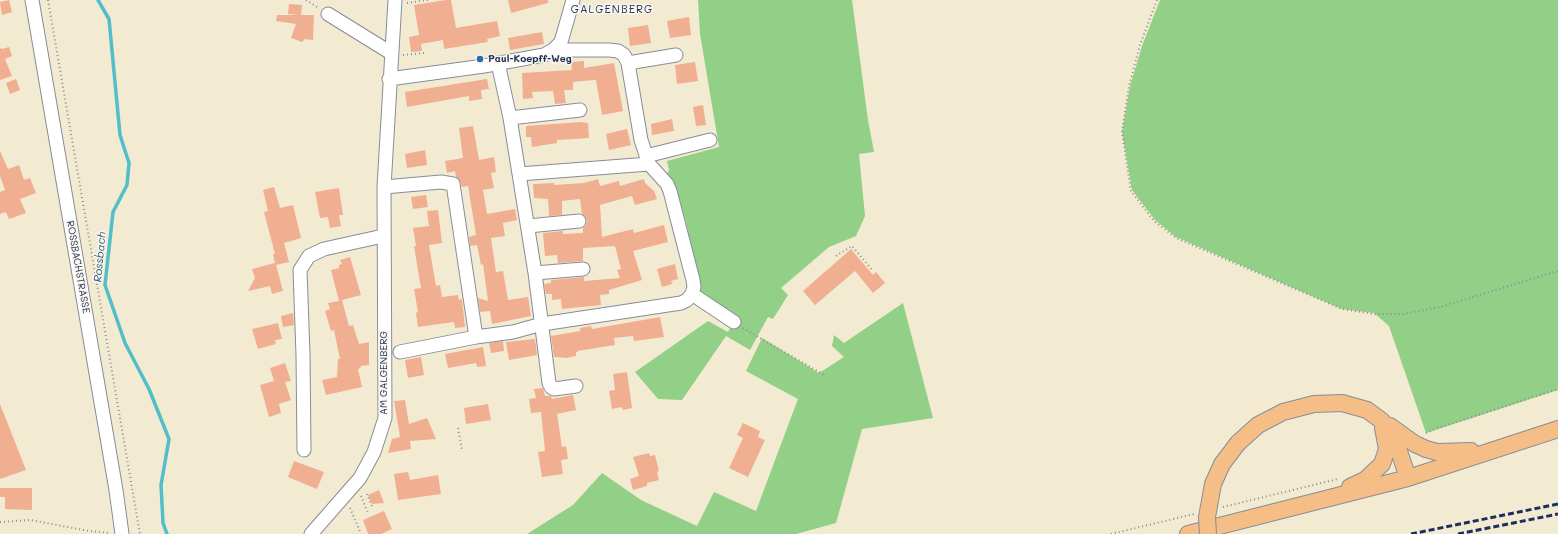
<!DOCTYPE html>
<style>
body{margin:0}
canvas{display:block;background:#f3ead2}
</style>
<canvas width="1558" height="534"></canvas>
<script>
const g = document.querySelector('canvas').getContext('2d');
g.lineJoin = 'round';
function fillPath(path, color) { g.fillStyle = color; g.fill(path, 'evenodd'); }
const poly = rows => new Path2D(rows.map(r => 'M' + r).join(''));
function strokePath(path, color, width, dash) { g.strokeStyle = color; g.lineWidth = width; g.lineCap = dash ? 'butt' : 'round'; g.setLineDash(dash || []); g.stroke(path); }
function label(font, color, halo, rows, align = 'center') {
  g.font = font + ' Mali,sans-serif'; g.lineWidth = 3; g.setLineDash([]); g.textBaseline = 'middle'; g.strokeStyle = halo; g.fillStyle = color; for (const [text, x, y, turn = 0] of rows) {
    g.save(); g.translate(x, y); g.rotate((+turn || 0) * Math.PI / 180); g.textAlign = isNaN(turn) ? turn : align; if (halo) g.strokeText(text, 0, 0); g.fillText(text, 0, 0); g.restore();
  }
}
fillPath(poly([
 [698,0,852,0,868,120,874,152,859,154,865,216,856,236,829,247,781,288,788,295,773,319,768,317,750,350,726,336,682,400,658,399,635,372,708,321,728,332,735,319,699,292,700,285,686,222,675,184,666,176,669,170,667,161,719,147,700,34],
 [1160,0,1558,0,1558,390,1426,433,1389,326,1374,313,1342,309,1176,237,1155,220,1132,190,1122,132,1130,86,1142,46],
 [903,303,933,418,862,429,836,523,796,534,527,534,573,505,602,473,641,500,697,526,714,492,756,511,798,399,746,371,762,338,819,373,844,357,832,346,834,335,844,343]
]), '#91d086');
strokePath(poly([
 [98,0,109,19,120,135,129,163,127,185,113,212,105,285,125,343,149,389,169,439,161,485,163,523,167,534]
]), '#51bec9', 3.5);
fillPath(poly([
 [9,0,12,12,2,15,0,2],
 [446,0,451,0,456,28,497,21,500,36,487,39,488,42,444,49,443,40,421,44,422,51,411,52,409,37,419,35,414,5],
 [508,0,548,0,548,3,511,13],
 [289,4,302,5,301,15,314,15,313,40,305,39,302,42,291,38,296,24,276,21,277,15,299,15,288,14],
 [689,17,691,35,670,38,667,21],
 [648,25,651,43,630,46,628,28],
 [542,32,544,44,510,50,508,38],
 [9,47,12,56,5,59,12,76,0,80,0,48,2,49],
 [584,61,584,68,614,63,623,111,602,115,596,80,594,80,573,82,573,90,564,90,566,103,555,104,553,91,532,92,533,98,523,99,522,73,572,70,571,62],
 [695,62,698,81,677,84,675,65],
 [16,79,20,90,10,94,6,83],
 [487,79,489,89,481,90,482,99,469,101,469,96,407,107,405,92],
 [703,105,706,125,696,126,693,107],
 [672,119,674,131,652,135,651,124],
 [581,122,588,123,589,138,557,140,557,143,532,147,531,137,526,137,526,126],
 [473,126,479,160,494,157,496,172,491,173,494,188,483,190,487,214,515,209,517,220,503,223,505,236,491,238,496,272,503,271,508,300,528,297,531,316,492,324,490,311,480,312,478,298,488,301,483,264,481,265,477,245,470,246,469,237,476,235,468,186,462,187,459,179,456,177,455,171,447,173,445,161,463,158,459,128],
 [627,129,631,145,609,150,606,134],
 [425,150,427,165,407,168,405,154],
 [0,151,8,169,19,165,24,180,30,178,36,193,20,199,26,213,9,219,6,212,0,214,0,192,5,190,0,176],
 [598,179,600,186,619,181,620,186,644,179,645,183,654,191,657,199,635,205,632,196,600,205,602,237,633,229,634,233,664,225,668,242,633,251,642,280,609,290,609,294,600,295,601,305,562,309,561,299,552,300,552,294,546,294,544,284,551,283,551,280,584,277,584,281,620,278,617,270,621,269,615,246,583,248,583,261,558,263,557,255,545,256,543,233,563,231,563,234,583,233,583,228,586,225,587,220,585,216,582,214,580,199,562,201,562,215,549,216,548,199,534,198,533,184,554,183,554,185,584,183],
 [274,187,280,208,293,205,301,238,284,243,289,262,276,265,283,291,272,294,270,286,248,291,255,278,252,269,275,263,273,254,275,254,264,212,268,211,263,190],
 [339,188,343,215,339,215,341,226,330,228,328,217,320,218,315,192],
 [426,195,428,207,413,209,411,197],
 [438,210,442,243,429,245,436,286,440,285,442,297,458,295,459,300,462,299,465,327,455,328,454,322,418,327,416,313,418,312,414,289,421,288,414,246,416,246,413,228,429,226,427,211],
 [851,249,873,275,876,272,885,283,873,293,855,271,815,305,803,291],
 [350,257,361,295,342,300,349,326,353,325,359,344,369,342,369,365,360,366,361,368,358,369,362,387,326,395,322,380,337,377,338,359,340,359,334,330,331,331,325,311,330,309,328,303,339,301,331,270,339,268,339,265,342,264,340,260],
 [675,264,678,279,671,281,672,284,662,287,657,269],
 [293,313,294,325,283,327,281,316],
 [660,317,664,337,634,341,633,336,614,338,615,345,577,351,578,352,576,352,576,356,567,358,554,357,551,336,580,331,580,328,591,326,592,329],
 [278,323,282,339,275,340,276,344,258,349,252,329],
 [535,339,537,355,509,360,506,342],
 [503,341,504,351,491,353,489,343],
 [483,347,486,366,477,367,476,363,448,368,445,354],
 [421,357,424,375,408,378,405,360],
 [285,363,291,381,285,382,291,400,279,404,281,413,269,417,260,385,274,381,270,368],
 [627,372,632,408,623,410,622,407,612,409,609,391,615,390,613,374],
 [543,388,545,396,551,396,552,399,573,395,576,410,557,414,562,447,566,446,568,459,561,460,563,474,542,477,538,452,545,451,541,412,531,413,529,399,536,398,534,389],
 [405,400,409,424,427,418,436,439,410,441,411,449,388,453,392,439,400,437,394,401],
 [0,404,26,470,0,479],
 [488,404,491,420,466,424,464,408],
 [743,423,760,431,758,437,765,440,748,477,729,468,743,438,737,435],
 [649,453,650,456,655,455,659,471,657,472,659,480,647,483,647,486,633,490,630,479,639,476,633,457],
 [294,461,324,472,317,489,288,477],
 [408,472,410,480,438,475,441,494,398,500,394,474],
 [0,488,32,488,32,510,5,509,5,497,0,497],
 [379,490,384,503,372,504,368,495],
 [384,511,392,529,381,534,368,534,363,520]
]), '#f1af91');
const minor = poly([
 [32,0,116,490,122,534],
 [328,14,391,53],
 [498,63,510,118,535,273,549,383,551,387,554,389,576,386],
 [628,63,676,55],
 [389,79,484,66,544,55,553,50,561,42,573,0],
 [510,118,580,110],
 [646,156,710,140],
 [519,174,649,164],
 [384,187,441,182,453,184,476,337],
 [528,226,579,221],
 [535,273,583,269],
 [692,294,734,322],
 [400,352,476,337,513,332,542,324,681,303,687,300,692,294,694,287,693,280,670,191,667,184,649,164,641,140,628,63,624,55,618,51,609,50,553,50],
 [304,450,303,355,300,270,309,256,324,249,383,236],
 [311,534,360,478,374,452,385,418,384,187,395,0]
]);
const major = poly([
 [1390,426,1415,444,1426,449,1437,452,1471,451],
 [1238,443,1258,425,1283,412,1314,404,1342,403,1367,410,1382,421,1395,439,1408,478],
 [1350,487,1365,480,1382,464,1387,449,1383,428],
 [1188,534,1408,478,1558,429]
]);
strokePath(minor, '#878c98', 15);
strokePath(major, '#878c98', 18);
strokePath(poly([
 [48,0,140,534],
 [306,0,319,8],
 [1157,0,1140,45,1129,86,1122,132,1131,191,1154,221,1176,238,1342,309,1374,314,1403,314,1440,307,1558,271],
 [407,3,428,0],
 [403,55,424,53],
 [836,256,852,246,873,271],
 [743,328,826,376],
 [458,428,462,450],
 [1426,433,1435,429,1558,389],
 [367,494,373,509],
 [361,496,368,513],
 [1223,507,1338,479],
 [350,508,361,534],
 [0,522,30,520,89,531,110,533],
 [1111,534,1194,514]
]), '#878c98', 2, [1, 3]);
strokePath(minor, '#fff', 13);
strokePath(major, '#f6be87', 16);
strokePath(poly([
 [1411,534,1558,504],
 [1458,534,1558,514]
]), '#1b2f5e', 3, [6, 3]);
const majorBridge = poly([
 [1208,534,1207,517,1213,484,1222,464,1238,443]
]);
strokePath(majorBridge, '#878c98', 18, []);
strokePath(majorBridge, '#f6be87', 16);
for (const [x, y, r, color] of [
 [480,59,4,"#1f6fb2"]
]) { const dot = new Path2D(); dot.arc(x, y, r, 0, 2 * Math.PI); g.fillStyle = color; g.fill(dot); strokePath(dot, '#fbf7ec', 1.5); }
label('bold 10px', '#1b2f5e', '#fbf7ec', [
 ["Paul-Koepff-Weg",488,59]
], 'left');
label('10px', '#1b2f5e', '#fbf7ec', [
 ["ROSSBACHSTRASSE",78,267,80],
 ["AM GALGENBERG",384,373,-90]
]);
g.letterSpacing = '1px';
label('11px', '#1b2f5e', '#fbf7ec', [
 ["GALGENBERG",612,10]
]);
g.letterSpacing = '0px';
label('italic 11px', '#2b5a7e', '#fbf7ec', [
 ["Rossbach",100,257,-85]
]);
</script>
